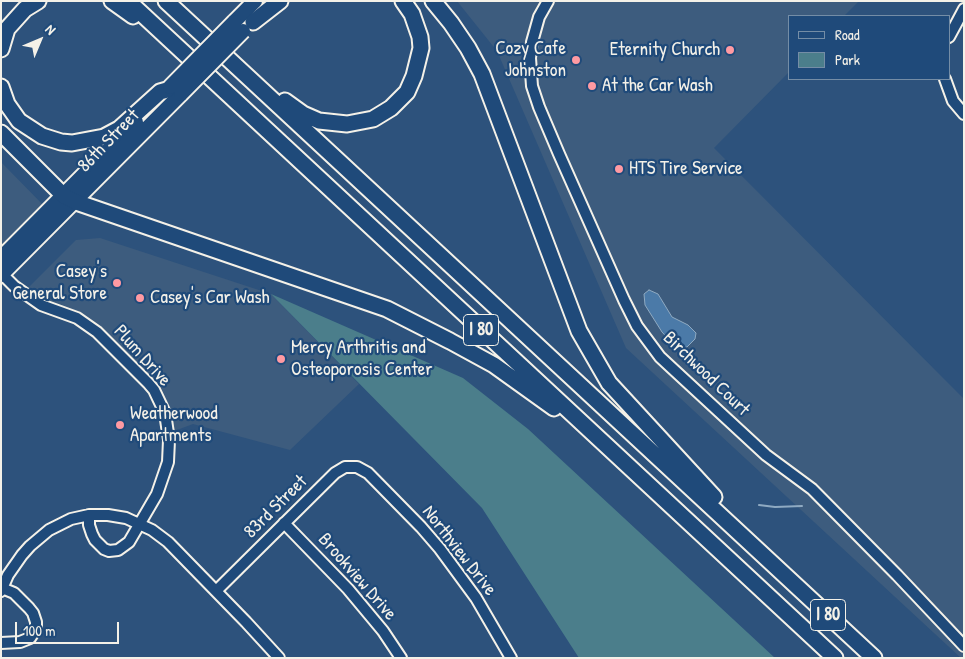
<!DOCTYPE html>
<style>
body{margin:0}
#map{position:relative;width:965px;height:659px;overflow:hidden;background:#2d527c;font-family:"Patrick Hand",sans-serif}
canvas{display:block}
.frame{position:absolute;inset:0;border:2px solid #f4f1e8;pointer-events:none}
.legend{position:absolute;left:788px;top:15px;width:162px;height:65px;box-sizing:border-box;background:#1f4a7a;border:1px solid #748da6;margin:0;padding:6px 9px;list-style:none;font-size:15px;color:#f4f1e8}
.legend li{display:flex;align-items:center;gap:10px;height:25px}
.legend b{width:25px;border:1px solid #748da6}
.north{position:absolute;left:15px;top:15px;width:50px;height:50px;-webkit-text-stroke:4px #1f4a7a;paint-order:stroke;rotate:45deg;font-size:14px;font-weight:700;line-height:20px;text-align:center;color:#f4f1e8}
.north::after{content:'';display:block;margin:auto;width:18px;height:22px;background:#f4f1e8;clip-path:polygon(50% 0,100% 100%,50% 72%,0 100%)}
.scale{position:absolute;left:15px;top:622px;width:104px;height:22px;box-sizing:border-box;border:2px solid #f4f1e8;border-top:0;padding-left:6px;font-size:15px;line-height:18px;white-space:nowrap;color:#f4f1e8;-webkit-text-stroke:4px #1f4a7a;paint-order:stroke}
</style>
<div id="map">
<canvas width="965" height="659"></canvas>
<div class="frame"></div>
<ul class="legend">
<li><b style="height:6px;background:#1f4a7a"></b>Road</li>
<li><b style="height:14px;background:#4b7e8b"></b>Park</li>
</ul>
<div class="north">N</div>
<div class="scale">100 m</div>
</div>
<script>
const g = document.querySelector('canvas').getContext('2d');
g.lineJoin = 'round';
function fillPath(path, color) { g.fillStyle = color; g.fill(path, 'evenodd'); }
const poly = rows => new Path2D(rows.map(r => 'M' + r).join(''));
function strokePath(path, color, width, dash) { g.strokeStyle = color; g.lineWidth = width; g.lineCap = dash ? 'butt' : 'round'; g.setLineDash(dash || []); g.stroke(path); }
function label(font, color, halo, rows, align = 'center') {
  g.font = font + ' "Patrick Hand",sans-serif'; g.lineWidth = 4.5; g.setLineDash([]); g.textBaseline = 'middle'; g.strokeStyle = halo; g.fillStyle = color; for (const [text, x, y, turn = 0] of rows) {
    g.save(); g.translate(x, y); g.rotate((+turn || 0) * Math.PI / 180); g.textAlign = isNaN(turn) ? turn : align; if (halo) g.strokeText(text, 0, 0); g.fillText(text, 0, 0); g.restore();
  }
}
fillPath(poly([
 [457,1,542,1,530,26,525,46,525,68,528,89,535,109,601,262,608,254,542,103,536,83,535,61,537,40,543,20,554,1,859,1,844,16,789,16,789,72,714,148,964,399,964,658,961,658,626,348,497,51],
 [1,162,49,211,1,258],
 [100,238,271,294,359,384,290,450,193,424,169,433,163,406,97,332,23,293,76,240]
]), '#3d5c7e');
fillPath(poly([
 [271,294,463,378,528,429,775,658,579,658,482,508]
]), '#4b7e8b');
const water = poly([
 [649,290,658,294,672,317,688,325,696,333,695,339,687,347,680,348,674,345,662,332,645,305,644,294,649,290]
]);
fillPath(water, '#4b7aa8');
strokePath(water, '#8faac2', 1);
strokePath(poly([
 [759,505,775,507,802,506]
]), '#8faac2', 2);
const minor = poly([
 [548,1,539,17,532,42,530,58,532,86,539,107,559,154,624,300,637,326,660,357,674,370,766,455,812,489,897,575,964,646],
 [949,37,964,9],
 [945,79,953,101,964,114],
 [1,273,14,286,41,305,77,318,97,332,148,383,154,390,165,413,169,440,168,462,157,494,129,542,118,550,109,551,104,549,95,540,92,534,89,525,89,515],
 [284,523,348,589,383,631,401,658],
 [1,591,8,575,22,555,30,546,49,530,71,519,89,515,108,515,126,518,152,530,168,542,246,622,279,658],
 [216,591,335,473,345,467,357,467,368,473,421,527,440,549,476,598,511,658],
 [1,643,20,642,30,638,36,629,36,622,33,613,29,608,14,593,2,588]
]);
const major = poly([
 [234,22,255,1],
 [1,258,136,122],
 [1,275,181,94]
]);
const highway = poly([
 [112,1,133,16],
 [128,1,835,658],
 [166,1,874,658],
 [433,1,451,23,468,48,482,74,579,331,609,383,714,497],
 [253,22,280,1],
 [1,49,7,29,25,9,38,1],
 [1,87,7,104,19,121,42,136,61,142,72,143,104,137,119,129,160,92,167,90],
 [285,101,303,114,319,121,347,124,373,119,391,108,407,92,414,76,421,48,420,37,412,14,403,1],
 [1,133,64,196,76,202,387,309,450,341,494,365,554,408]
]);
strokePath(minor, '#f4f1e8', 14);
strokePath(major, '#f4f1e8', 18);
strokePath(highway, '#f4f1e8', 19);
strokePath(minor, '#1f4a7a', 10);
strokePath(major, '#1f4a7a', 14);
strokePath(highway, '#1f4a7a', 15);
const majorBridge = poly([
 [170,87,234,22],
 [181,94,243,31]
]);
strokePath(majorBridge, '#f4f1e8', 18, []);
strokePath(majorBridge, '#1f4a7a', 14);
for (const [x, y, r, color] of [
 [730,50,5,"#ff9aa2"],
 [576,60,5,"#ff9aa2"],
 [592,86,5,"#ff9aa2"],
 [619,169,5,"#ff9aa2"],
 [117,283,5,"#ff9aa2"],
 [140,298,5,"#ff9aa2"],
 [281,359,5,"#ff9aa2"],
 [120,425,5,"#ff9aa2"]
]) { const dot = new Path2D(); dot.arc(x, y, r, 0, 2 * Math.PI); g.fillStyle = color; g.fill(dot); strokePath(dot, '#1f4a7a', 2); }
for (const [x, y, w] of [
 [481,330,35],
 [828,615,35]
]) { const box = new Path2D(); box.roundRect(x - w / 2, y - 15.5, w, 31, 4); g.fillStyle = '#1f4a7a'; g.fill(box); strokePath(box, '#f4f1e8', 1); }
label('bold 18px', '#f4f1e8', null, [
 ["I 80",481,330],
 ["I 80",828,615]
]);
label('19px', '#f4f1e8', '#1f4a7a', [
 ["Cozy Cafe",566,49,"right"],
 ["Johnston",566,71,"right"],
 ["Eternity Church",720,50,"right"],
 ["At the Car Wash",602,86],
 ["HTS Tire Service",629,169],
 ["Casey's",107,272,"right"],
 ["General Store",107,294,"right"],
 ["Casey's Car Wash",150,298],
 ["Mercy Arthritis and",291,348],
 ["Osteoporosis Center",291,370],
 ["Weatherwood",130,414],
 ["Apartments",130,436]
], 'left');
label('19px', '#f4f1e8', '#1f4a7a', [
 ["86th Street",109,141,-46],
 ["Plum Drive",142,356,48],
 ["Birchwood Court",706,374,44],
 ["83rd Street",276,507,-45],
 ["Northview Drive",459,551,52],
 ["Brookview Drive",357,577,49]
]);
</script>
